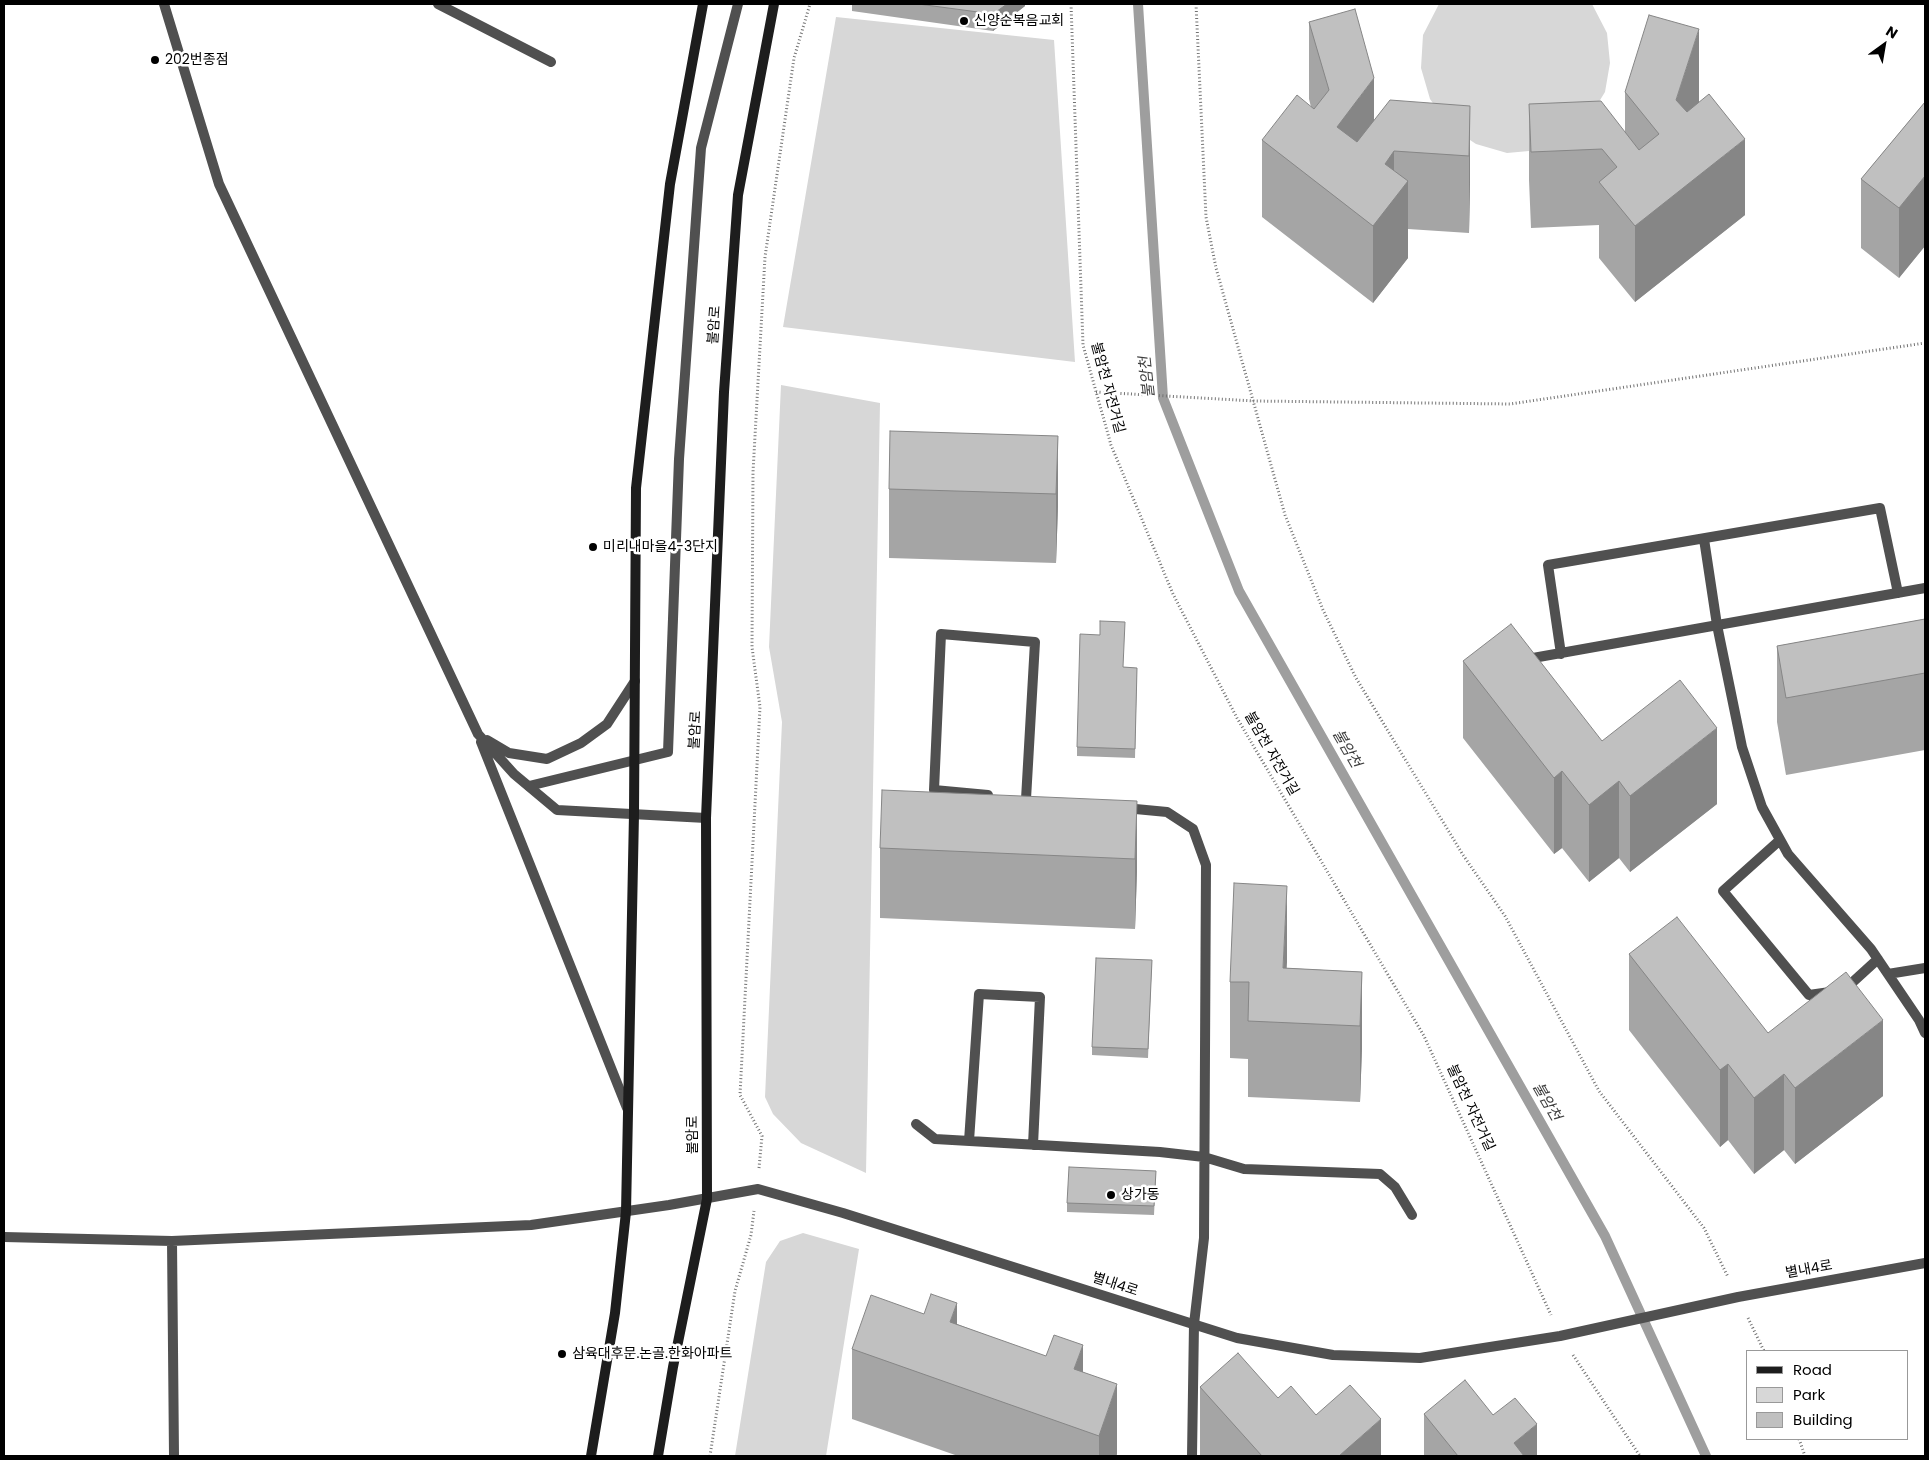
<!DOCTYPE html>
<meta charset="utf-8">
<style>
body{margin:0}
#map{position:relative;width:1929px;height:1460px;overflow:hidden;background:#fff;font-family:Poppins,sans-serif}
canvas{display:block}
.frame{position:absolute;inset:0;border:5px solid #000;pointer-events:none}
.legend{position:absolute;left:1746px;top:1350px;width:162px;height:90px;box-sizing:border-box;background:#fff;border:1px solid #999;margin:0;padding:6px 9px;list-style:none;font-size:15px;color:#000}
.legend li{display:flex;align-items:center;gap:10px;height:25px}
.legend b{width:25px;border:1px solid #999}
.north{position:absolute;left:1859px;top:20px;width:50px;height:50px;-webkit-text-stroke:4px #fff;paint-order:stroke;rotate:32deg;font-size:14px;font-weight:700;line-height:20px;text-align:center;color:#000}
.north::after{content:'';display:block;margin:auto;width:18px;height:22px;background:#000;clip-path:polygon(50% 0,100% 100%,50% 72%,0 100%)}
</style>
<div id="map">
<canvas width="1929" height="1460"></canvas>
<div class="frame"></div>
<ul class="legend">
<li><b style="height:6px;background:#1d1d1d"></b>Road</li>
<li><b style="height:14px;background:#d7d7d7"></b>Park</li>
<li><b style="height:14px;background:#c0c0c0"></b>Building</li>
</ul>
<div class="north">N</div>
</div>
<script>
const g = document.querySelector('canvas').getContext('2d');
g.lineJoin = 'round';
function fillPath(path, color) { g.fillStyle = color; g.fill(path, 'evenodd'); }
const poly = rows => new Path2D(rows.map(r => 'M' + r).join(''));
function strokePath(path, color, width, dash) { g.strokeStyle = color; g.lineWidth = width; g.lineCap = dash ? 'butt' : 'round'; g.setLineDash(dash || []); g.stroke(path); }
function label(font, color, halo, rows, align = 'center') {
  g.font = font + ' Poppins,"Noto Sans KR",sans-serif'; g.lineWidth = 5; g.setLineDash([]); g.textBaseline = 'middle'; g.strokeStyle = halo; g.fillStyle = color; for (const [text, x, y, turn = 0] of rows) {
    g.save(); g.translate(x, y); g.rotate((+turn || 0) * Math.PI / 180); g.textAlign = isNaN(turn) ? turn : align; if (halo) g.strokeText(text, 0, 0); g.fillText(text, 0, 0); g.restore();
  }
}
fillPath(poly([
 [1439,4,1592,4,1607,33,1610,63,1605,92,1589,118,1540,150,1507,153,1476,144,1449,126,1430,99,1421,68,1423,35],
 [836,17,1054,40,1075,362,783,327],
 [781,385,880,403,866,1173,801,1143,773,1114,765,1097,782,722,769,647],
 [803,1233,859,1249,826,1456,735,1456,766,1262,780,1241]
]), '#d7d7d7');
strokePath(poly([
 [1138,4,1163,398,1239,591,1605,1236,1706,1456]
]), '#9e9e9e', 10);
strokePath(poly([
 [1071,4,1083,345,1111,445,1173,594,1237,718,1424,1036,1551,1315],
 [1196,4,1206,217,1216,268,1285,515,1323,610,1356,678,1463,855,1505,916,1599,1091,1704,1228,1728,1277],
 [1096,392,1254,401,1510,404,1925,343],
 [759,1168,762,1136,740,1095,760,707,752,647,753,472,765,257,794,58,810,4],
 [1748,1318,1764,1351],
 [1573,1355,1640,1456],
 [1799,1439,1805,1456],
 [710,1456,735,1291,751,1235,754,1211]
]), '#727272', 3, [1, 2.5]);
strokePath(poly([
 [438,4,551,62],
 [1704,539,1717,625,1742,747,1762,807,1788,854,1871,949,1919,1020,1925,1033],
 [1561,654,1548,565,1880,508,1898,593],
 [1533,658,1925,588],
 [529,786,668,752,679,459,701,148,738,4],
 [988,795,934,790,941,634,1035,642,1026,799],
 [1125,808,1167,812,1193,829,1206,865,1204,1238,1194,1324,1192,1456],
 [1780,840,1723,891,1809,995,1844,990,1878,959],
 [1888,974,1925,968],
 [916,1124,935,1139,1160,1152,1204,1157,1244,1169,1380,1174,1395,1187,1412,1215],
 [969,1141,979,994,1040,997,1033,1145]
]), '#505050', 10);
strokePath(poly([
 [164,4,219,184,478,734,514,774,557,810,706,818],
 [487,740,509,753,547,759,581,743,607,724,635,681],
 [481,742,627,1108],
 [4,1237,172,1241,531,1225,669,1205,758,1189,843,1213,1237,1338,1333,1355,1420,1358,1560,1336,1738,1297,1925,1263],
 [172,1241,174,1456]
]), '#505050', 10);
strokePath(poly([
 [591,1456,615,1313,626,1212,634,814,636,488,670,184,703,4],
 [658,1456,673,1367,707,1199,706,818,724,392,738,195,774,4]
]), '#1d1d1d', 10);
fillPath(poly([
 [852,4,1025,4,1025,6,993,31,852,11],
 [1309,22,1374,120,1470,106,1470,182,1469,233,1408,229,1408,258,1373,303,1262,217,1262,140,1311,107,1309,99],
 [1625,92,1699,102,1745,215,1635,302,1599,258,1599,225,1531,228,1529,180,1529,104,1625,132],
 [1925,102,1925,246,1899,278,1861,248,1861,179],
 [1058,436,1058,506,1056,563,889,558,889,489],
 [1925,619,1925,750,1786,775,1777,722,1777,646],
 [1463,661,1602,741,1717,804,1630,872,1619,858,1589,882,1562,848,1554,854,1463,738],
 [1124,667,1137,668,1135,758,1077,756,1077,747],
 [1137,801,1137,871,1135,929,880,918,880,848],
 [1629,954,1768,1033,1883,1096,1795,1164,1784,1150,1754,1174,1728,1140,1720,1147,1629,1030],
 [1152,960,1148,1058,1092,1055,1092,1047],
 [1286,968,1362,972,1362,1048,1360,1102,1248,1097,1248,1059,1230,1058,1230,982],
 [1156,1171,1154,1215,1067,1212,1067,1203],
 [924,1314,957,1324,1083,1372,1117,1454,1116,1456,958,1456,852,1419,852,1349],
 [1200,1387,1278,1398,1316,1415,1381,1456,1200,1456],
 [1424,1414,1493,1415,1537,1456,1424,1456]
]), '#a5a5a5');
fillPath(poly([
 [1007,4,1025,4,1025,6,993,31,993,14],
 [1699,29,1699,105,1676,177,1676,100],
 [1374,78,1374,155,1339,200,1337,127],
 [1470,106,1470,182,1469,233,1469,156],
 [1745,139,1745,215,1635,302,1635,226],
 [1394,151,1394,199,1408,181,1408,258,1373,303,1373,226,1385,164],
 [1925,176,1925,246,1899,278,1899,208],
 [1058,436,1058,506,1056,563,1056,494],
 [1717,728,1717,804,1630,872,1630,796],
 [1562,771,1562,848,1554,854,1554,778],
 [1619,781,1619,858,1589,882,1589,805],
 [1137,801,1137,871,1135,929,1135,859],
 [1287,886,1287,962,1284,1023,1283,968],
 [1362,972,1362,1048,1360,1102,1360,1026],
 [1883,1020,1883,1096,1795,1164,1795,1088],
 [1728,1064,1728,1140,1720,1147,1720,1070],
 [1784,1074,1784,1150,1754,1174,1754,1098],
 [957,1303,957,1373,950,1322],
 [1083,1345,1083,1415,1074,1369],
 [1117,1384,1117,1454,1116,1456,1099,1456,1099,1436],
 [1381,1419,1381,1456,1339,1456],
 [1537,1424,1537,1456,1514,1456,1514,1443]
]), '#868686');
const building = poly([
 [918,4,1007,4,993,14,918,4],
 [1355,9,1374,78,1337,127,1357,142,1390,100,1470,106,1469,156,1394,151,1385,164,1408,181,1373,226,1262,140,1297,95,1314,109,1329,90,1309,22,1355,9],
 [1649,15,1699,29,1676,100,1687,112,1709,94,1745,139,1635,226,1599,182,1617,167,1602,149,1531,152,1529,104,1601,101,1639,150,1659,134,1625,92,1649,15],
 [1925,102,1925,176,1899,208,1861,179,1925,102],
 [890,431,1058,436,1056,494,889,489,890,431],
 [1925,619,1925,673,1786,698,1777,646,1925,619],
 [1100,621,1125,622,1123,667,1137,668,1135,749,1077,747,1080,634,1100,635,1100,621],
 [1511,624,1602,741,1680,680,1717,728,1630,796,1619,781,1589,805,1562,771,1554,778,1463,661,1511,624],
 [882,790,1137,801,1135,859,880,848,882,790],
 [1234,883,1287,886,1283,968,1362,972,1360,1026,1248,1021,1249,982,1230,982,1234,883],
 [1677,917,1768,1033,1846,972,1883,1020,1795,1088,1784,1074,1754,1098,1728,1064,1720,1070,1629,954,1677,917],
 [1096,958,1152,960,1148,1049,1092,1047,1096,958],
 [1069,1167,1156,1171,1154,1206,1067,1203,1069,1167],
 [931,1294,957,1303,950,1322,1046,1356,1054,1335,1083,1345,1074,1369,1117,1384,1099,1436,852,1349,871,1295,924,1314,931,1294],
 [1238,1353,1278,1398,1291,1386,1316,1415,1350,1385,1381,1419,1339,1456,1262,1456,1200,1387,1238,1353],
 [1465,1380,1493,1415,1515,1398,1537,1424,1514,1443,1524,1456,1458,1456,1424,1414,1465,1380]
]);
fillPath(building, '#c0c0c0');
strokePath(building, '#868686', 1);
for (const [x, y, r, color] of [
 [964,21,5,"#000"],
 [155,60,5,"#000"],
 [593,547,5,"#000"],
 [1111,1195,5,"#000"],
 [562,1354,5,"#000"]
]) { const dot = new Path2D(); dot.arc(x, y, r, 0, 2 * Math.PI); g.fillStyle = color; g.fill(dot); strokePath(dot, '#fff', 2); }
label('14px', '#000', '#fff', [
 ["신양순복음교회",974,21],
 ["202번종점",165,60],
 ["미리내마을4-3단지",603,547],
 ["상가동",1121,1195],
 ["삼육대후문.논골.한화아파트",572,1354]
], 'left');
label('14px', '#000', '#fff', [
 ["불암로",715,325,-86],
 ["불암천 자전거길",1107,388,75],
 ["불암로",696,730,-87],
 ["불암천 자전거길",1271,754,60],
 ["불암천 자전거길",1470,1108,65],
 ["불암로",693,1135,-90],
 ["별내4로",1809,1270,-10],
 ["별내4로",1115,1285,18]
]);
label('italic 15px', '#3f3f3f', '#fff', [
 ["불암천",1148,377,-96],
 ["불암천",1346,749,60],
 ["불암천",1546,1102,60]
]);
</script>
